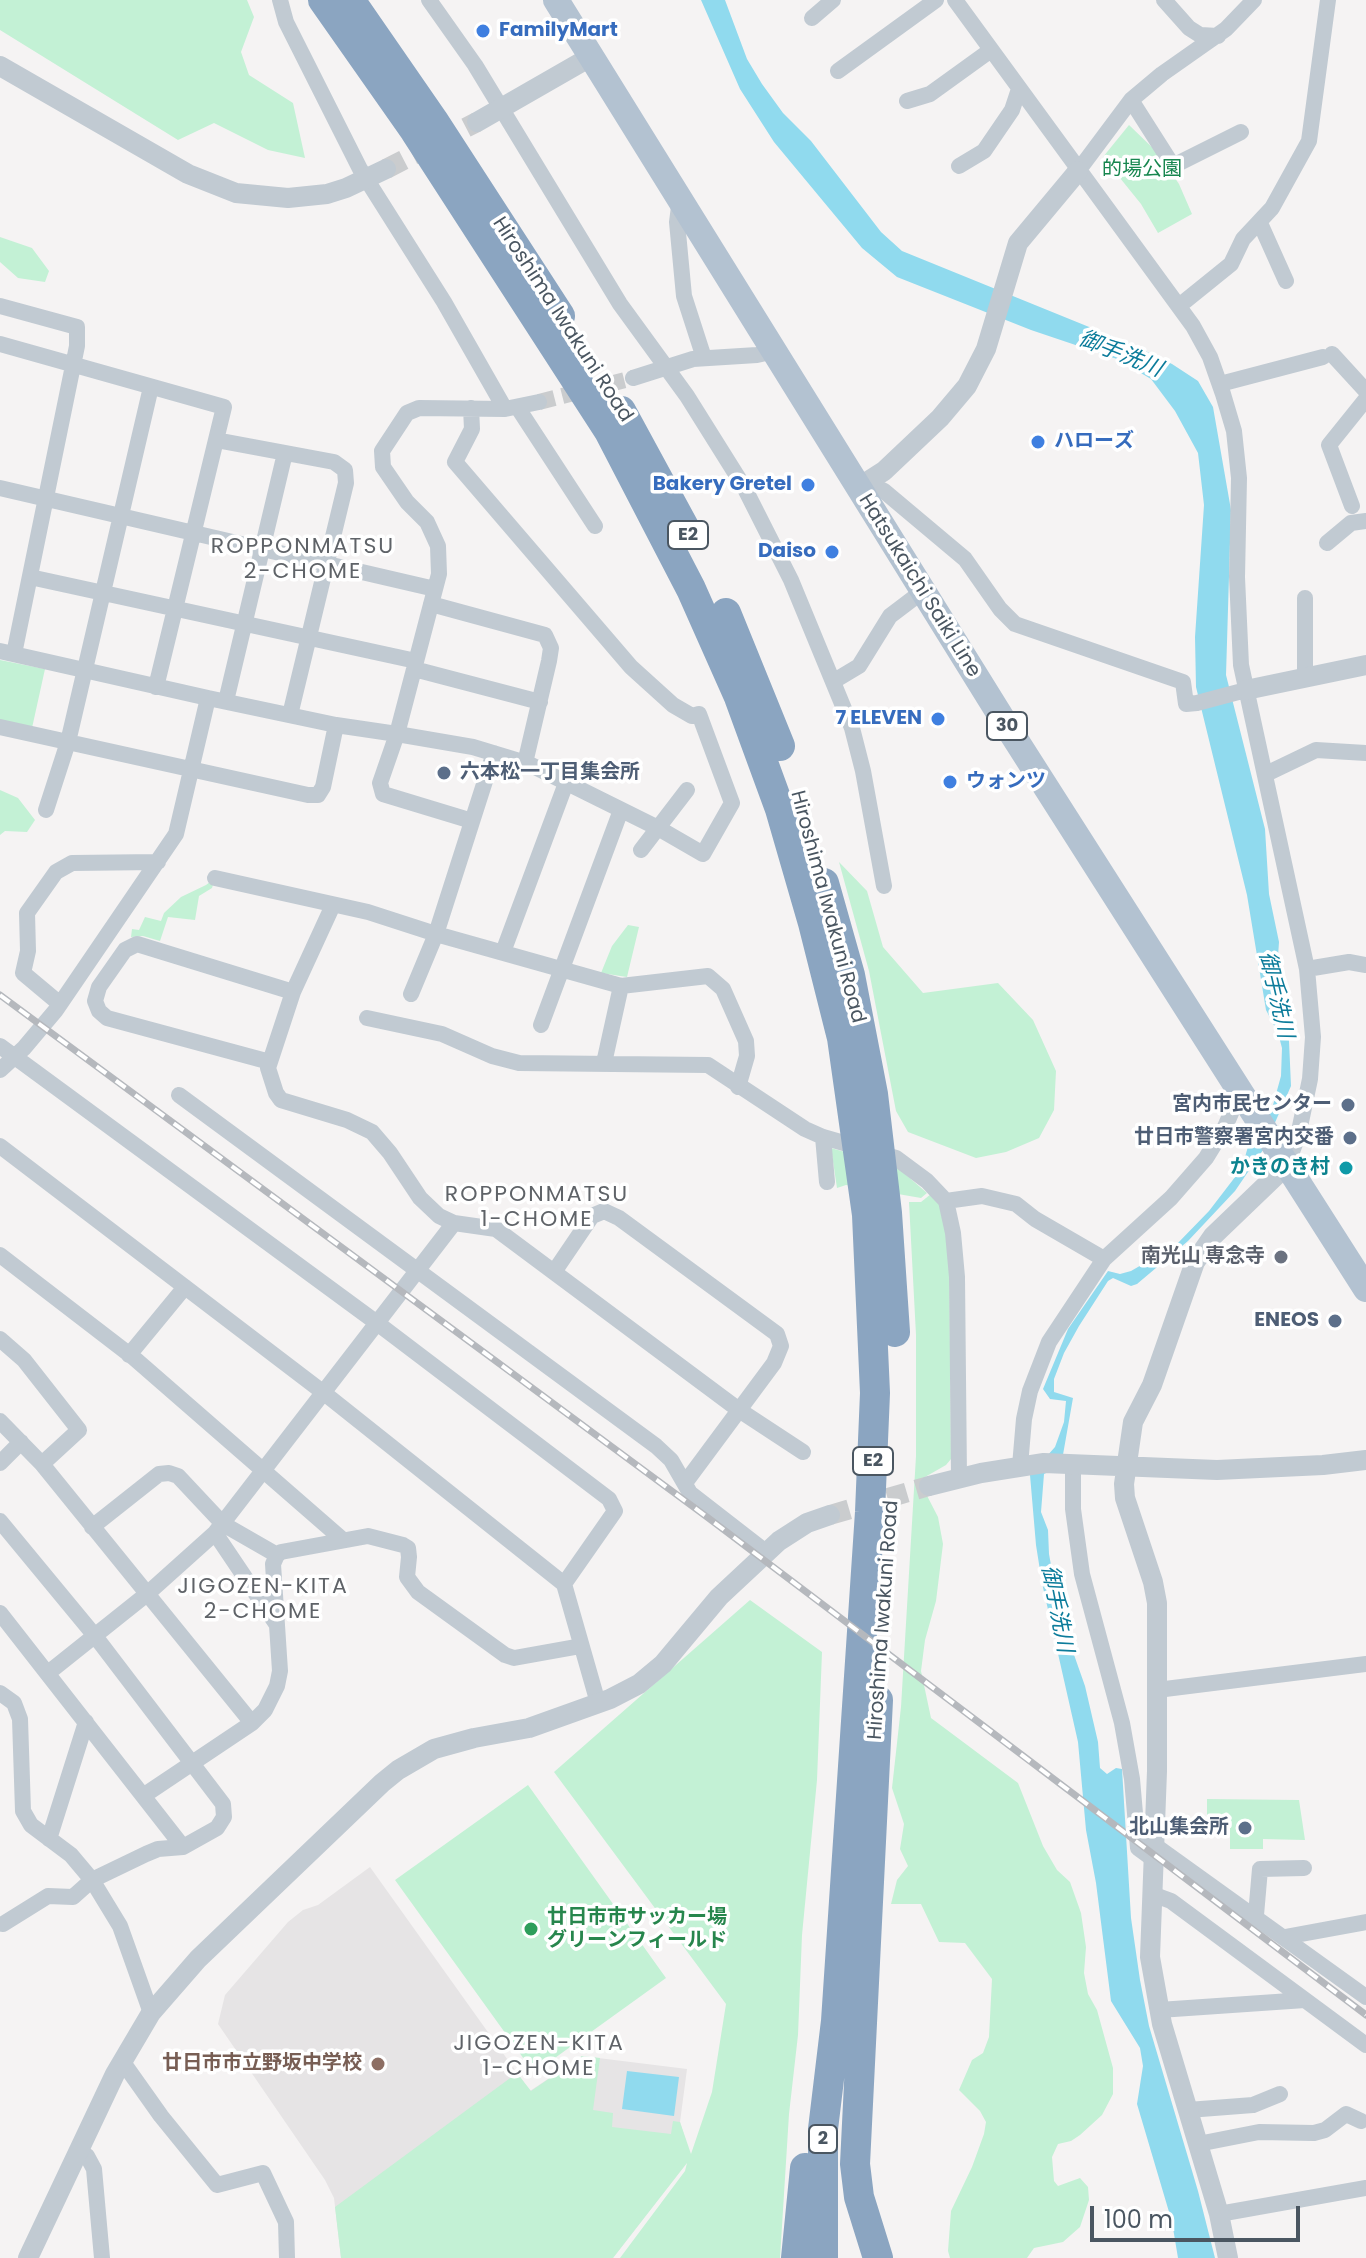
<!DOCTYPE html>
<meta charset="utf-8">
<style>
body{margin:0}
#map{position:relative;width:1366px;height:2258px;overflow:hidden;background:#f5f3f3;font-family:Poppins,sans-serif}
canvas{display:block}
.scale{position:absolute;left:1090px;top:2206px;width:210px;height:36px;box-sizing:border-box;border:4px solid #4a5661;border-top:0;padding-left:10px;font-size:24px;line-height:28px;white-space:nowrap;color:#4a5661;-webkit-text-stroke:6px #fff;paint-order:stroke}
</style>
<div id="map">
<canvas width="1366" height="2258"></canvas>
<div class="scale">100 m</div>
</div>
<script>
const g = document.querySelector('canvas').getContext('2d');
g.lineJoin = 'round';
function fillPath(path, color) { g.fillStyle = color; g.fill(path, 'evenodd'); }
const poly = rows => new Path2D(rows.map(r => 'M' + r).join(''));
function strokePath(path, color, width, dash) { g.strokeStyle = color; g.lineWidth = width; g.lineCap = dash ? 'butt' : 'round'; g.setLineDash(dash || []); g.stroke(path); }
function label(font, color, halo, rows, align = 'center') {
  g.font = font + ' Poppins,"Noto Sans JP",sans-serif'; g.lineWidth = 7; g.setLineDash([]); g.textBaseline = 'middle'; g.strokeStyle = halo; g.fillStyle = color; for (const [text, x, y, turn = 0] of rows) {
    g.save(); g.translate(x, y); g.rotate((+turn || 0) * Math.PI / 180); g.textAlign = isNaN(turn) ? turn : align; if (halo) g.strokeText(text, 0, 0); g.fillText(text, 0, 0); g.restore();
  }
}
fillPath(poly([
 [370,1867,530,2091,582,2056,687,2069,680,2122,691,2157,613,2258,341,2258,334,2198,325,2180,218,2024,225,1995,288,1922,303,1910,318,1905]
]), '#e6e4e5');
fillPath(poly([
 [0,0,247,0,254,17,241,52,249,75,293,103,305,158,268,150,214,123,178,140,0,30],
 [1129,125,1158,153,1179,184,1192,214,1158,233,1141,204,1103,157],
 [0,237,32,248,49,271,45,282,18,278,0,262],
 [0,660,45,669,32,728,0,720],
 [0,790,18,798,35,820,27,832,5,831,0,835],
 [839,862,867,891,883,947,923,993,998,983,1033,1020,1056,1071,1054,1110,1039,1138,1006,1152,976,1158,908,1132,896,1111,869,971],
 [215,878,212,888,199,896,195,920,168,917,160,941,143,936,131,937,132,929,139,930,145,917,161,921,164,913,181,897,206,885],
 [628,925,639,927,627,977,601,973,612,946],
 [831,1148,897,1167,927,1193,921,1198,846,1185,837,1188],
 [931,1194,941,1204,949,1233,951,1459,946,1465,925,1477,922,1486,938,1517,943,1544,936,1601,925,1640,921,1671,931,1718,1018,1783,1043,1846,1057,1870,1070,1882,1081,1913,1086,1947,1084,1973,1088,1994,1097,2010,1113,2068,1113,2094,1102,2115,1080,2135,1071,2141,1058,2144,1052,2157,1054,2181,1058,2186,1080,2178,1088,2187,1089,2200,1080,2227,1063,2242,1034,2248,1027,2258,950,2258,948,2251,951,2211,972,2167,984,2134,986,2122,980,2111,959,2090,972,2060,983,2053,989,2037,992,1979,965,1943,939,1942,921,1904,891,1904,897,1880,908,1866,900,1849,904,1824,892,1788,901,1707,916,1456,916,1335,909,1202,921,1202],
 [750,1600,822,1652,817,1780,802,1935,798,2035,789,2114,780,2258,620,2258,685,2171,687,2163,613,2258,341,2258,335,2207,517,2073,531,2091,582,2056,600,2058,593,2110,613,2113,612,2127,671,2134,673,2121,680,2122,691,2154,712,2092,726,2004,554,1772],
 [528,1785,666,1978,534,2073,395,1880],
 [1207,1799,1299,1800,1305,1840,1263,1839,1263,1849,1230,1849,1230,1821,1207,1820]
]), '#c3f1d5');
fillPath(poly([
 [701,0,725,0,747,59,762,84,783,113,811,141,881,232,902,251,1131,344,1172,364,1198,381,1213,407,1231,510,1226,675,1265,829,1269,894,1279,942,1276,985,1288,1019,1291,1086,1263,1150,1235,1191,1188,1241,1137,1284,1131,1286,1113,1278,1108,1281,1079,1326,1064,1353,1054,1379,1054,1392,1073,1398,1061,1466,1044,1474,1041,1512,1048,1530,1049,1554,1060,1615,1085,1686,1098,1742,1100,1768,1107,1774,1116,1768,1122,1769,1131,1918,1140,1980,1149,2026,1198,2191,1215,2258,1178,2258,1172,2222,1137,2104,1143,2066,1140,2048,1111,2001,1096,1883,1086,1830,1078,1742,1042,1583,1036,1545,1030,1475,1055,1447,1064,1422,1066,1401,1050,1399,1043,1389,1068,1329,1108,1271,1120,1274,1131,1271,1176,1245,1209,1211,1242,1168,1252,1132,1273,1105,1281,1076,1282,1048,1278,1033,1266,1010,1247,895,1196,687,1195,637,1204,505,1198,453,1175,411,1151,379,1117,359,1031,330,897,277,862,248,774,142,740,89],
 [627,2071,679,2077,674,2116,622,2109]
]), '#90daee');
strokePath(poly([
 [539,402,633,378]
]), '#caccce', 16, [16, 8]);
strokePath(poly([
 [386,169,477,122],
 [830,1515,929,1486]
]), '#caccce', 20, [20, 10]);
strokePath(poly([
 [280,0,286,22,360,169,444,302,505,409],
 [429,0,475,65,620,304,687,396,744,487,791,580,852,728,863,771,884,886],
 [955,0,1193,326,1210,357,1223,394,1234,431,1239,478,1237,577,1241,665,1307,969,1313,1037,1310,1079,1298,1136,1287,1165],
 [1164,0,1189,28,1200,35,1218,36],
 [812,18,833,0],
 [838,71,936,0],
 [1131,100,1173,166,1241,132],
 [907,101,930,94,991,50],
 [959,166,984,151,1012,110,1019,89],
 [1078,171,1131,100,1162,74,1226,29,1254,0],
 [680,199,677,222,684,296,704,358],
 [1260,223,1286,281],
 [0,306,77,327,77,346,14,654],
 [1179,306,1231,264,1243,239,1272,208,1309,141,1328,0],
 [0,344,224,407,156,687],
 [1332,354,1366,391],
 [633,378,693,359,757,355,775,351],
 [1220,384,1323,357],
 [471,408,472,429,455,462,631,667,673,705,692,716,699,714,732,803,703,854,658,828,529,764,473,747,397,734,380,783,383,794,472,821],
 [518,408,595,526],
 [216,440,334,462,345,470,346,483,290,715],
 [868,483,884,491,965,559,1000,609,1015,624,1183,682,1186,704,1197,703,1246,690],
 [0,488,435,589],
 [1352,506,1329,445,1366,399],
 [1327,543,1351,523,1366,521],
 [30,577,416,661],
 [431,604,545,635,551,648,549,661,525,763],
 [0,651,208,698],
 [414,669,540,702],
 [1305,677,1305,598],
 [834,681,859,666,890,616,923,591],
 [226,701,285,453],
 [0,727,308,795,318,795,323,787,336,725],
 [1266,774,1316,750,1366,753],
 [46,810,68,742,151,387],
 [641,850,687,790],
 [215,878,368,912,436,934,621,986,708,976,723,989,746,1041,747,1056,738,1087],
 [333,905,293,992,268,1068,276,1093,281,1100,347,1120,372,1132,390,1153,420,1198,439,1216,454,1223,496,1229,739,1410,803,1452],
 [503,952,566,783],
 [1307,969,1349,962,1366,965],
 [411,994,436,934,494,753],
 [60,1004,23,973,28,951,27,913,56,872,72,863,158,862],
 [367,1018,442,1034,492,1056,519,1063,708,1065,805,1129,823,1137,896,1158,927,1181,946,1201,953,1233,957,1277,959,1477],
 [541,1025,621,810],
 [0,1046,377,1323,609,1499,615,1511,564,1584],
 [270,1062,107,1018,99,1011,95,1001,99,987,125,950,137,944,293,992],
 [604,1063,621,986],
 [0,1070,24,1048,56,1010,176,834,208,698,336,725,397,734,439,574,438,546,427,522,407,502,383,467,382,451,407,413,419,408,505,409,539,402],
 [179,1095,656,1446,671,1460,690,1493,766,1552],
 [823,1137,827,1182],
 [0,1146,324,1393,564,1584,598,1703],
 [946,1201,982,1196,1016,1204,1035,1219,1104,1259],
 [0,1255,134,1358,343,1540],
 [554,1272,592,1216,604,1211,619,1218,777,1334,781,1346,774,1363,685,1483],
 [0,1339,24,1360,79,1430,42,1464],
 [129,1355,185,1287],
 [0,1421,42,1464,252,1723],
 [0,1463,21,1442],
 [1073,1463,1073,1509,1082,1574,1122,1723,1132,1779,1138,1848,1153,1859],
 [1020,1466,1024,1419,1030,1391,1049,1342,1104,1259,1171,1198,1206,1158,1225,1127,1240,1092],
 [0,1521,95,1636,223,1804,224,1817,217,1828,183,1847,158,1849,146,1854,92,1880,73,1897,48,1896,3,1924],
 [92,1527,159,1474,169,1473,178,1476,223,1524,277,1555],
 [215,1533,277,1625],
 [0,1613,183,1847],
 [48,1673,147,1594,215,1533,454,1223],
 [1157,1690,1366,1664],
 [0,1693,14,1703,20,1719,23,1811,31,1825,71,1855,92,1880,120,1926,151,2013],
 [143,1796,252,1723,265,1710,277,1686,280,1671,273,1564,277,1555,281,1552,368,1536,403,1545,408,1548,409,1557,407,1577,418,1592,505,1655,514,1658,581,1646],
 [49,1839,86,1722],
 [1153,1844,1366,1997],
 [1152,1894,1171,1901,1366,2045],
 [1256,1915,1260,1869,1304,1868],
 [1285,1937,1366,1922],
 [1159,2010,1305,2000],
 [122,2061,161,2116,217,2185,263,2173,286,2222,287,2258],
 [1188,2110,1253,2105,1280,2094],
 [1198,2144,1259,2132,1314,2133,1325,2130,1346,2114,1361,2121],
 [79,2151,87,2156,94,2169,102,2258],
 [1219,2214,1366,2188]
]), '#c1cad2', 16);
strokePath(poly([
 [0,66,188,174,236,193,288,198,327,194,346,188,386,169],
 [477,122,592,56],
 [859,487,884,471,940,418,967,386,986,349,1018,243,1078,171],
 [1246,690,1366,665],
 [929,1486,981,1473,1044,1463,1217,1470,1323,1465,1366,1460],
 [28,2258,115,2074,151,2013,198,1959,382,1783,398,1770,434,1749,474,1738,529,1728,610,1699,639,1684,663,1664,719,1597,779,1541,807,1523,830,1515],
 [1228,2258,1219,2214,1162,2024,1150,1957,1157,1771,1157,1603,1153,1582,1125,1498,1124,1484,1133,1422,1152,1385,1195,1262,1213,1236,1287,1165]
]), '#c1cad2', 20);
strokePath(poly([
 [556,0,1005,723,1366,1289]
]), '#b3c2d1', 26);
strokePath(poly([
 [323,0,415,131,609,431,691,589,739,697,780,809,813,923,842,1038,867,1215,875,1393,870,1512,836,2021,823,2129,823,2258],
 [350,0,433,120,560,316],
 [621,411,684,527],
 [726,613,780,746],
 [824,883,850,975,873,1094,887,1213,895,1332],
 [796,2258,805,2168],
 [878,2258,859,2197,855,2164,878,1700]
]), '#8ba5c1', 30);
const rail = poly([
 [0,995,707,1517,1366,2015]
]);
strokePath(rail, '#b5b8bd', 7);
strokePath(rail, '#fff', 4, [12]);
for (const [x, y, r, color] of [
 [483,31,8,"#3f7fe0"],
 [1038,442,8,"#3f7fe0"],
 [808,485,8,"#3f7fe0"],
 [832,552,8,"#3f7fe0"],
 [938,719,8,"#3f7fe0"],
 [444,773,8,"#5c6f8a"],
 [950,782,8,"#3f7fe0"],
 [1348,1105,8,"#5c6f8a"],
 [1350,1138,8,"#5c6f8a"],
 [1346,1168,8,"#0f9aa8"],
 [1281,1257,8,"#6b7280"],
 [1335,1321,8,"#5c6f8a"],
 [1245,1828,8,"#5c6f8a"],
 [531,1929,8,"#2e9e5b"],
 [378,2064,8,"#8d6e63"]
]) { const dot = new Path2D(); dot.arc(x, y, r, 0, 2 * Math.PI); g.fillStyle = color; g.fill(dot); strokePath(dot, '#fff', 3); }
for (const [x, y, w] of [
 [688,535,40],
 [1007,726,40],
 [873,1461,40],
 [823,2139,28]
]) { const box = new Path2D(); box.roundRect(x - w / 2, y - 14, w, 28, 6); g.fillStyle = '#fff'; g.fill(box); strokePath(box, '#4a5661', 2); }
label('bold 18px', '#4a5661', null, [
 ["E2",688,535],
 ["30",1007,726],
 ["E2",873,1461],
 ["2",823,2139]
]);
label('bold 20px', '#366cbe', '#fff', [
 ["FamilyMart",499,31],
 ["ハローズ",1054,442],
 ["Bakery Gretel",792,485,"right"],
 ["Daiso",816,552,"right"],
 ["7 ELEVEN",922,719,"right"],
 ["ウォンツ",966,782]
], 'left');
label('20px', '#17864f', '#fff', [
 ["的場公園",1142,170]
]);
label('20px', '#4a5661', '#fff', [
 ["Hiroshima Iwakuni Road",562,320,57],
 ["Hatsukaichi Saiki Line",919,586,58],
 ["Hiroshima Iwakuni Road",827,907,75],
 ["Hiroshima Iwakuni Road",884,1620,-86]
]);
label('bold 20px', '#4e5e75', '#fff', [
 ["六本松一丁目集会所",460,773,"left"],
 ["宮内市民センター",1332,1105],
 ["廿日市警察署宮内交番",1334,1138],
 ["ENEOS",1319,1321],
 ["北山集会所",1229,1828]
], 'right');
label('bold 20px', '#0d838f', '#fff', [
 ["かきのき村",1330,1168]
], 'right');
label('bold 20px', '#5b616d', '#fff', [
 ["南光山 専念寺",1265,1257]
], 'right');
label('bold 20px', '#27864d', '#fff', [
 ["廿日市市サッカー場",547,1918],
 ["グリーンフィールド",547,1941]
], 'left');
label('bold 20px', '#785e54', '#fff', [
 ["廿日市市立野坂中学校",362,2064]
], 'right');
label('italic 22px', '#0c7c9b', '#fff', [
 ["御手洗川",1120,355,22],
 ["御手洗川",1275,995,77],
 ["御手洗川",1056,1609,79]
]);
g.letterSpacing = '2px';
label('22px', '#5f6368', '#fff', [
 ["ROPPONMATSU",303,547],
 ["2-CHOME",303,572],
 ["ROPPONMATSU",537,1195],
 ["1-CHOME",537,1220],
 ["JIGOZEN-KITA",263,1587],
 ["2-CHOME",263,1612],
 ["JIGOZEN-KITA",539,2044],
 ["1-CHOME",539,2069]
]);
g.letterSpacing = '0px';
</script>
